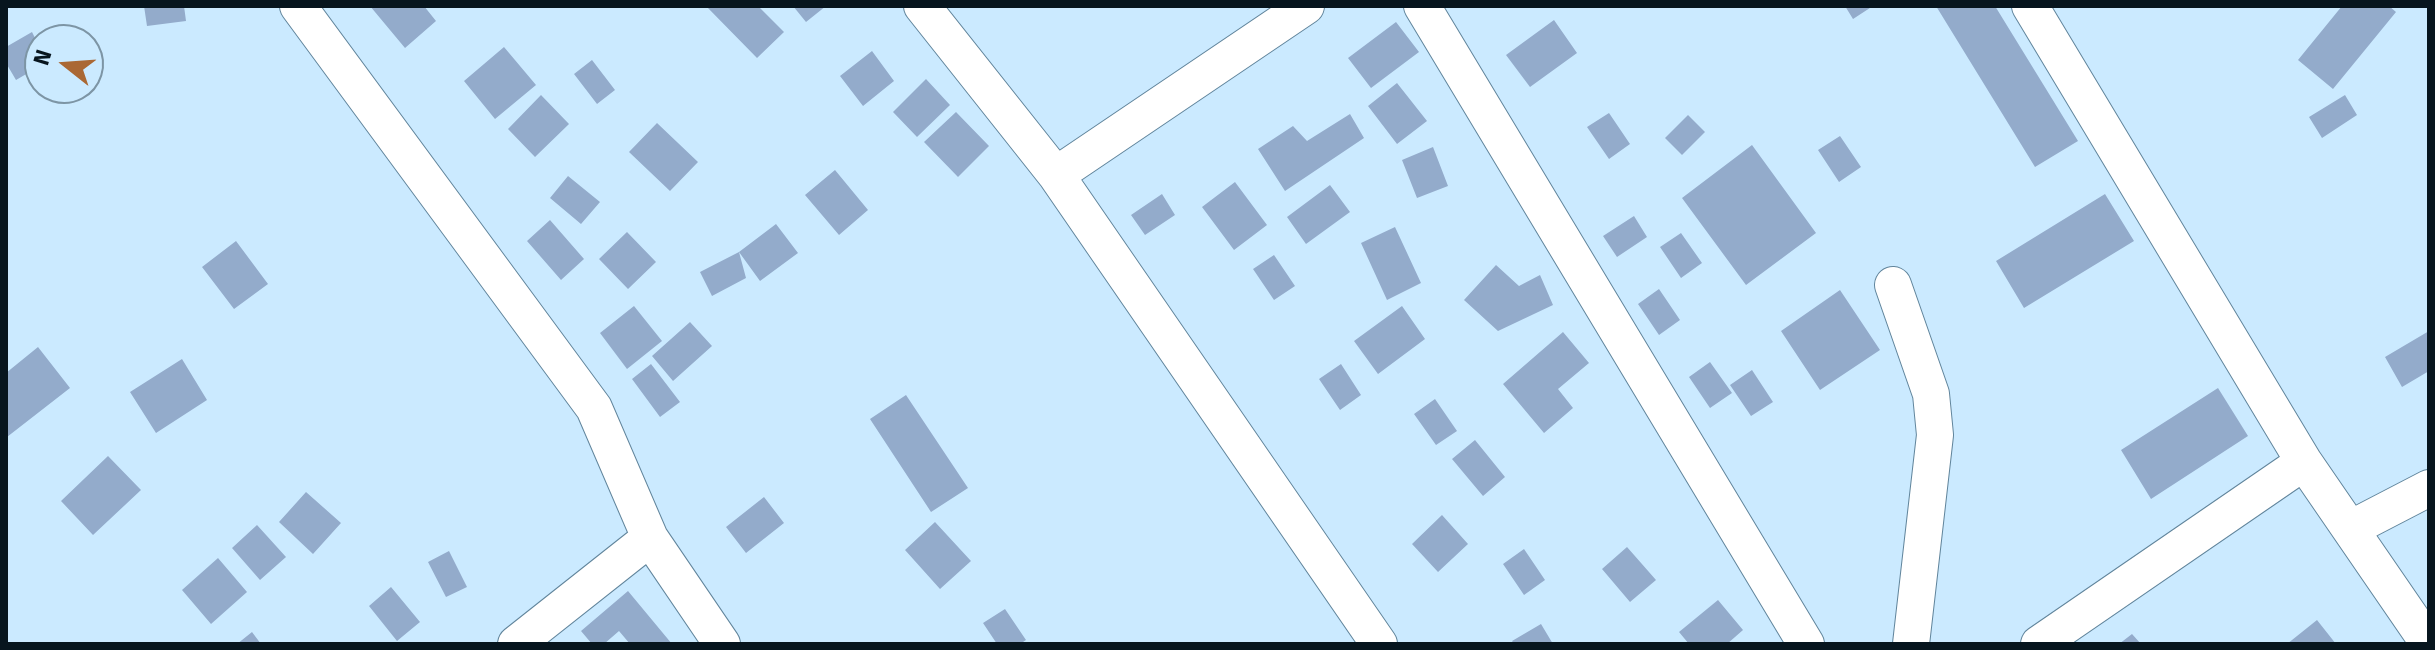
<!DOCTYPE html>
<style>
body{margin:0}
#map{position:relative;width:2435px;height:650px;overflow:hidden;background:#cbeaff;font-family:"Fira Sans",sans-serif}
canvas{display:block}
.frame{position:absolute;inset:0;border:8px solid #07151e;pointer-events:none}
.north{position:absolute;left:24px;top:24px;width:80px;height:80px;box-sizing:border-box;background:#cbeaff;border:2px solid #7d95a5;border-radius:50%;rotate:287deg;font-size:22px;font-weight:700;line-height:32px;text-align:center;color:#07151e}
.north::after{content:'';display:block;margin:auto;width:28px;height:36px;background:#aa6834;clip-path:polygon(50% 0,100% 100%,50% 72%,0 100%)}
</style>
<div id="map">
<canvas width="2435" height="650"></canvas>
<div class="frame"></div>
<div class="north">N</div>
</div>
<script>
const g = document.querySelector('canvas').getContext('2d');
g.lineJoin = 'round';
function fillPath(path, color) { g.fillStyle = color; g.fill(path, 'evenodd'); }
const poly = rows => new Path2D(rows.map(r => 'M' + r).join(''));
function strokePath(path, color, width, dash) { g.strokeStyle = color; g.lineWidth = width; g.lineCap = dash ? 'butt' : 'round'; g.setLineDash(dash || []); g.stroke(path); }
fillPath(poly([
 [144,6,184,6,186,21,147,26],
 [370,6,424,6,436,21,405,48],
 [706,6,758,6,784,32,757,58],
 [793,6,826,6,806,22],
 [1845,6,1873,6,1853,19],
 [1936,6,1995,6,2078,141,2035,167],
 [2342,6,2389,6,2396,12,2333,89,2298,60],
 [1554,20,1577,53,1530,87,1506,55],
 [1396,22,1419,52,1371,88,1348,58],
 [32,32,40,48,40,66,16,80,6,63,6,47],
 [504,47,536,85,495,119,464,81],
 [872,51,894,81,863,106,840,76],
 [592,60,615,90,597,104,574,74],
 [926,79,950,105,917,137,893,112],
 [1397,83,1427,121,1397,144,1368,106],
 [541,95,569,124,535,157,508,129],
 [2345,95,2357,115,2322,138,2309,117],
 [956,112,989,146,958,177,924,142],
 [1609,113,1630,144,1609,159,1587,127],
 [1350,114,1364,138,1285,191,1258,149,1293,126,1307,141],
 [1688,115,1705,132,1682,155,1665,138],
 [657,123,698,162,670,191,629,152],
 [1840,136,1861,167,1839,182,1818,150],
 [1752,145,1816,233,1746,285,1682,198],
 [1433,147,1448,186,1417,198,1402,160],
 [835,170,868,210,839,235,805,195],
 [568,176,600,202,581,224,550,198],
 [1235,182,1267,225,1234,250,1202,207],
 [1330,185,1350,212,1306,244,1287,217],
 [1162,194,1175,215,1145,235,1131,215],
 [2105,194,2134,241,2024,308,1996,261],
 [1634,216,1647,237,1617,257,1603,236],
 [550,220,584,259,561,280,527,241],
 [776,224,798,253,760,281,739,252,746,278,712,296,700,272,739,252],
 [1395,227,1421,283,1387,300,1361,243],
 [627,232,656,262,628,289,599,259],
 [1681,233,1702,263,1681,278,1660,247],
 [236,241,268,284,234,309,202,267],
 [1274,255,1295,286,1274,300,1253,269],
 [1496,265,1519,286,1540,275,1553,305,1498,331,1464,300],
 [1659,289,1680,320,1659,335,1638,304],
 [1840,290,1880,350,1820,390,1781,331],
 [634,306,662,341,627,369,600,333],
 [1402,306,1425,339,1378,374,1354,341],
 [690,322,712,346,673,381,652,356],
 [2429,331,2429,371,2402,387,2385,357],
 [1563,332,1589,363,1558,389,1573,408,1544,433,1503,384],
 [38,347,70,388,7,437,6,373],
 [182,359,207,400,156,433,130,392],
 [1710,362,1732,393,1710,408,1689,377],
 [651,364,680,402,660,417,632,379],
 [1341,364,1361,395,1340,410,1319,379],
 [1752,370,1773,402,1751,416,1730,385],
 [2218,388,2248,436,2151,499,2121,450],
 [906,395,968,488,931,512,870,419],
 [1435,399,1457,431,1436,445,1414,414],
 [1475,440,1505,477,1483,496,1452,459],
 [108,456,141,490,93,535,61,501],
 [306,492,341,523,313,554,279,522],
 [764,497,784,523,746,553,726,527],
 [1442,515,1468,544,1438,572,1412,544],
 [935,522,971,561,940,589,905,550],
 [257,525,286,557,260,580,232,548],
 [1627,547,1656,580,1630,602,1602,569],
 [1524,549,1545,580,1524,595,1503,564],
 [449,551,467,587,446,597,428,562],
 [218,558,247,592,211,624,182,590],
 [391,587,420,622,397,641,369,606],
 [628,591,672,644,630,644,619,631,604,644,592,644,581,631],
 [1718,600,1743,630,1727,644,1689,644,1679,632],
 [1005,609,1026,640,1020,644,997,644,983,623],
 [2317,620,2336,644,2287,644],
 [1541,624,1553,644,1514,644,1512,641],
 [252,632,261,644,237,644],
 [2132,634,2141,644,2119,644]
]), '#93abcb');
const minor = poly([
 [298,6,594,408,650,538,722,644],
 [922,6,1056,175,1306,6],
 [1422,6,1806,644],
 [2030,6,2304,462,2429,644],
 [1056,175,1379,644],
 [1893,285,1931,394,1935,435,1911,644],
 [2350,529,2429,488],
 [516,644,650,538],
 [2039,644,2304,462]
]);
strokePath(minor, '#61859c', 38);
strokePath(minor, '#fff', 36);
</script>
